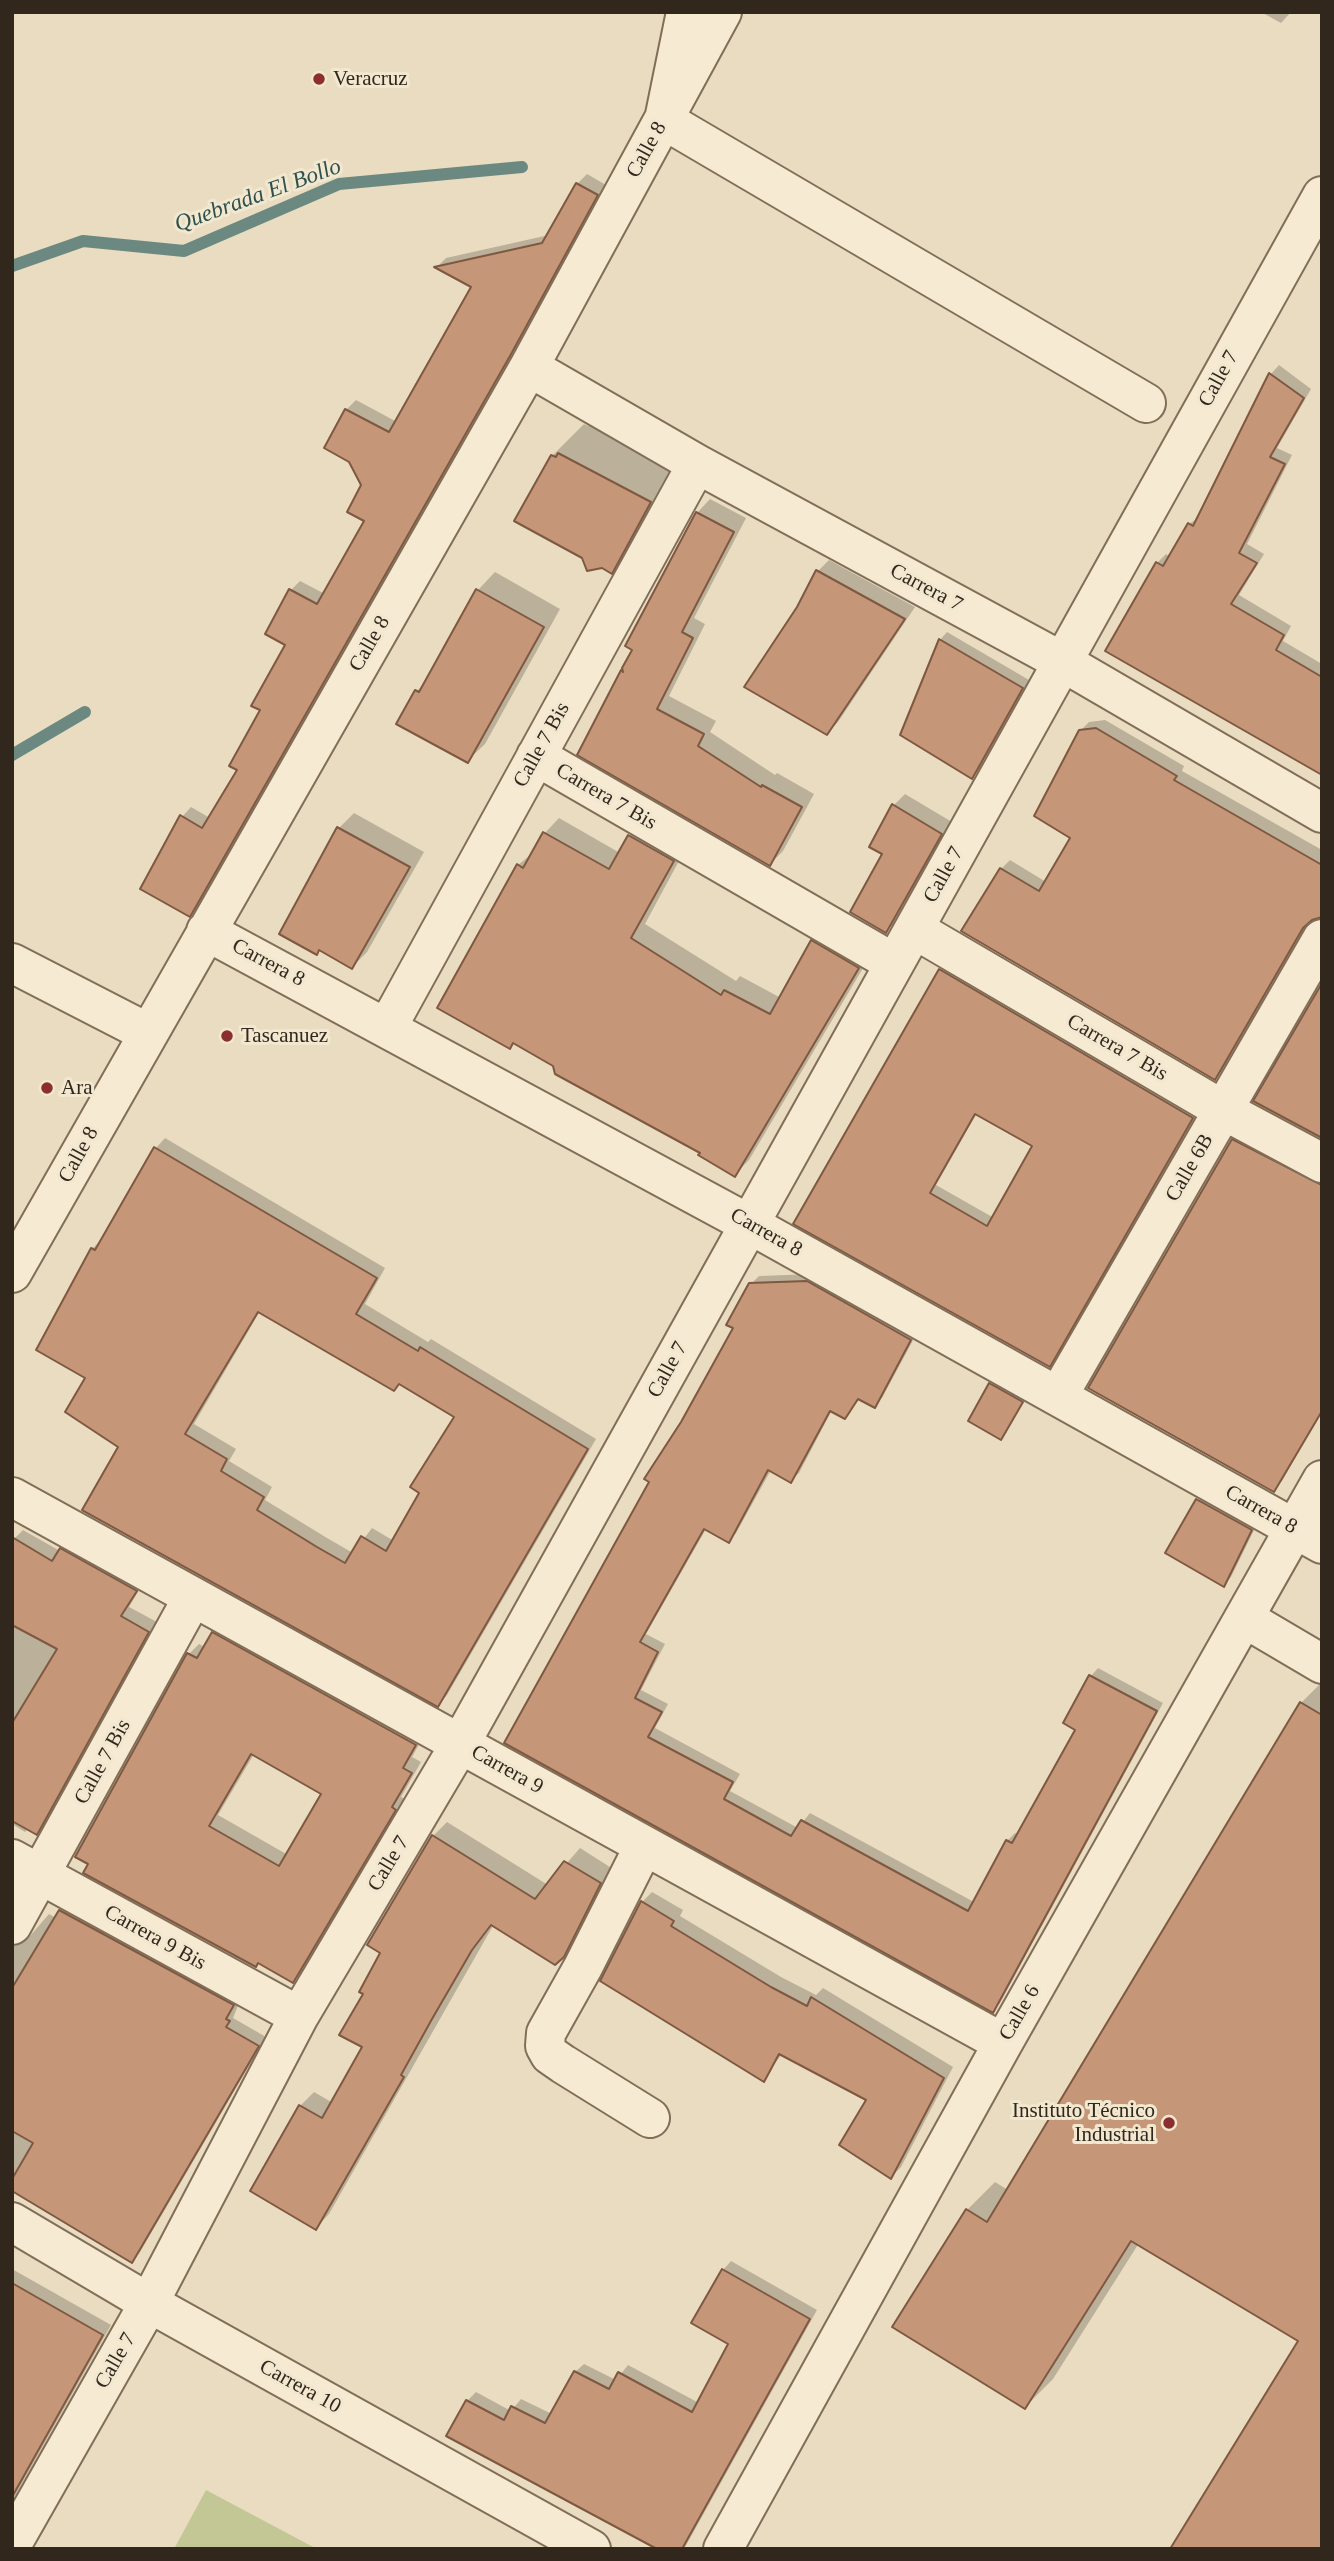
<!DOCTYPE html>
<meta charset="utf-8">
<style>
body{margin:0}
#map{position:relative;width:1334px;height:2561px;overflow:hidden;background:#eadcc0;font-family:Georgia,serif}
canvas{display:block}
.frame{position:absolute;inset:0;border:14px solid #32271d;pointer-events:none}
</style>
<div id="map">
<canvas width="1334" height="2561"></canvas>
<div class="frame"></div>
</div>
<script>
const g = document.querySelector('canvas').getContext('2d');
g.lineJoin = 'round';
function fillPath(path, color) { g.fillStyle = color; g.fill(path, 'evenodd'); }
const poly = rows => new Path2D(rows.map(r => 'M' + r).join(''));
function strokePath(path, color, width, dash) { g.strokeStyle = color; g.lineWidth = width; g.lineCap = dash ? 'butt' : 'round'; g.setLineDash(dash || []); g.stroke(path); }
function label(font, color, halo, rows, align = 'center') {
  g.font = font + ' Georgia,serif'; g.lineWidth = 6; g.setLineDash([]); g.textBaseline = 'middle'; g.strokeStyle = halo; g.fillStyle = color; for (const [text, x, y, turn = 0] of rows) {
    g.save(); g.translate(x, y); g.rotate((+turn || 0) * Math.PI / 180); g.textAlign = isNaN(turn) ? turn : align; if (halo) g.strokeText(text, 0, 0); g.fillText(text, 0, 0); g.restore();
  }
}
fillPath(poly([
 [206,2490,317,2549,174,2549]
]), '#c2c795');
fillPath(poly([
 [1261,12,1291,12,1281,23],
 [587,174,606,185,519,345,199,905,190,915,182,817,191,807,210,818,239,769,287,645,291,590,300,581,325,594,366,521,363,485,346,410,356,400,397,422,473,287,437,267,446,258,549,235,577,184],
 [1279,365,1311,389,1277,448,1292,455,1247,544,1264,554,1239,595,1291,626,1283,641,1322,664,1322,773,1157,563,1166,554,1170,557,1189,524,1199,517,1271,374],
 [591,422,682,470,643,540,611,571,602,566,552,456,584,424,588,426],
 [710,499,746,518,694,618,705,624,669,696,716,721,710,732,775,775,777,773,814,794,783,851,770,864,622,671,634,649,627,645,697,513],
 [829,560,915,607,838,722,827,733,798,608,818,571],
 [495,572,560,609,485,744,467,761,417,691,428,680,478,590],
 [947,632,1029,680,979,770,972,777,902,734,940,640],
 [1105,720,1184,766,1182,771,1322,850,1322,916,1311,918,1224,1069,1215,1078,1001,869,1010,860,1046,882,1072,838,1080,731,1089,722],
 [905,794,952,822,898,920,886,931,884,854,894,805],
 [354,813,424,852,367,952,352,967,321,949,316,953,339,828],
 [559,818,620,853,630,836,644,821,687,846,645,924,736,981,740,976,781,998,813,941,827,927,872,953,749,1160,734,1175,703,1152,557,1073,554,1065,514,1042,509,1047,518,865,534,852,545,833],
 [948,962,1200,1110,1057,1357,1049,1365,796,1223,940,970],
 [977,1113,1035,1145,994,1218,936,1185],
 [1242,1132,1322,1174,1322,1411,1282,1481,1273,1490,1233,1140],
 [165,1138,385,1268,365,1304,428,1342,431,1339,596,1439,447,1695,438,1705,121,1446,87,1378,92,1249,102,1239,156,1148],
 [260,1311,400,1383,456,1417,421,1492,394,1541,372,1528,353,1553,327,1538,265,1500,272,1487,229,1461,236,1449,194,1424],
 [815,1274,918,1331,882,1398,874,1406,860,1398,845,1417,832,1410,799,1473,791,1480,771,1470,736,1533,729,1541,706,1529,646,1634,665,1644,641,1690,668,1704,655,1728,740,1774,730,1791,798,1828,810,1813,974,1902,1007,1841,1015,1833,1019,1835,1077,1729,1091,1676,1098,1668,1163,1703,1000,2003,993,2010,507,1743,735,1328,751,1284,759,1276],
 [998,1377,1029,1394,1001,1438,991,1384],
 [1205,1493,1258,1522,1231,1577,1224,1585,1167,1553],
 [23,1530,60,1551,70,1540,144,1582,129,1607,157,1622,45,1824,37,1833,29,1828,25,1832,12,1824,12,1541],
 [223,1623,425,1734,412,1757,421,1762,401,1797,405,1799,303,1971,293,1981,77,1856,189,1654,199,1644,205,1647],
 [254,1754,323,1794,288,1855,218,1815],
 [1322,1682,1322,2549,1301,2340,1139,2243,1053,2379,1025,2407,967,2210,995,2182,1008,2190,1301,1703],
 [447,1822,548,1885,580,1848,613,1869,577,1941,555,1963,494,1924,329,2214,316,2228,300,2106,314,2092,333,2103,364,2046,365,1993,433,1836],
 [652,1892,683,1910,680,1916,781,1977,816,1995,823,1988,953,2067,901,2167,891,2177,868,2099,782,2054,763,2079,603,1980,642,1902],
 [70,1902,242,1996,233,2018,266,2037,140,2252,132,2261,12,2189,12,1936,30,1936,49,1914,56,1918],
 [731,2261,817,2310,684,2549,661,2549,448,2435,467,2401,476,2392,511,2411,521,2399,552,2414,575,2372,584,2364,616,2380,628,2365,699,2403,731,2343,723,2270],
 [12,2269,111,2325,12,2501]
]), '#0003');
strokePath(poly([
 [12,266,83,241,184,251,339,184,522,167],
 [12,755,85,712]
]), '#6b8981', 12);
const building = poly([
 [576,183,598,195,510,356,190,917,140,889,180,815,202,828,237,770,229,766,260,710,251,706,285,645,265,634,289,589,317,604,364,521,347,512,361,485,349,462,324,448,345,409,389,432,471,287,434,267,542,243,576,183],
 [1269,373,1304,398,1270,457,1285,464,1239,553,1257,563,1231,604,1284,635,1276,650,1322,677,1322,775,1105,651,1156,562,1163,566,1188,523,1193,526,1269,373],
 [558,453,651,502,612,574,602,568,587,571,582,558,514,521,551,455,556,457,558,453],
 [696,512,734,532,682,632,693,638,657,709,704,734,698,746,761,787,762,785,802,807,770,866,577,755,621,670,623,672,622,668,632,650,625,646,696,512],
 [816,570,905,619,827,735,744,687,797,607,816,570],
 [476,589,544,627,468,763,396,724,415,690,419,692,476,589],
 [939,639,1023,688,972,779,900,735,939,639],
 [1096,728,1177,776,1174,780,1322,865,1322,917,1312,920,1303,928,1215,1080,961,931,1000,868,1039,891,1070,838,1034,816,1079,730,1096,728],
 [892,804,942,834,886,933,850,912,882,854,869,847,892,804],
 [337,827,410,867,352,969,319,950,317,955,279,934,337,827],
 [543,832,609,869,628,835,674,861,631,938,721,995,724,990,770,1014,811,940,859,968,735,1177,698,1155,700,1153,555,1074,553,1066,513,1043,510,1049,437,1008,517,864,523,868,543,832],
 [939,969,1193,1118,1050,1367,793,1224,939,969],
 [975,1114,1032,1146,987,1226,930,1193,975,1114],
 [1322,983,1322,1138,1253,1101,1322,983],
 [1232,1139,1322,1185,1322,1411,1274,1492,1088,1388,1232,1139],
 [154,1147,377,1278,356,1314,418,1351,420,1347,588,1449,438,1707,82,1510,118,1447,65,1412,85,1378,36,1350,91,1248,95,1250,154,1147],
 [258,1312,394,1391,399,1384,454,1417,410,1487,419,1493,386,1551,361,1536,345,1563,317,1547,257,1510,264,1497,221,1471,227,1459,185,1434,258,1312],
 [807,1281,911,1340,875,1408,858,1399,845,1419,830,1411,791,1483,768,1470,729,1543,704,1529,640,1642,658,1652,635,1698,662,1712,648,1737,733,1782,724,1799,791,1836,801,1820,968,1911,1006,1840,1012,1843,1075,1730,1063,1723,1089,1675,1157,1711,993,2013,504,1743,649,1482,644,1479,681,1422,733,1328,726,1325,749,1283,807,1281],
 [989,1383,1023,1402,1001,1440,968,1421,989,1383],
 [1196,1499,1252,1530,1224,1587,1165,1553,1196,1499],
 [12,1537,52,1561,60,1548,137,1591,121,1616,149,1632,37,1835,12,1821,12,1723,57,1649,12,1625,12,1537],
 [212,1632,416,1745,403,1768,412,1773,392,1807,396,1810,293,1983,258,1963,256,1967,83,1873,88,1864,75,1857,187,1653,197,1658,212,1632],
 [251,1754,321,1794,279,1866,209,1826,251,1754],
 [1300,1702,1322,1715,1322,2549,1170,2549,1298,2341,1131,2241,1025,2409,892,2327,966,2209,987,2222,1300,1702],
 [432,1835,535,1899,564,1861,601,1883,564,1957,555,1965,491,1925,472,1950,432,2019,401,2075,404,2077,316,2230,250,2191,299,2105,322,2118,362,2047,339,2035,363,1994,359,1992,380,1953,367,1945,432,1835],
 [641,1901,674,1921,671,1926,771,1987,807,2006,811,1997,944,2078,891,2179,839,2145,866,2100,779,2054,764,2082,600,1981,641,1901],
 [59,1910,234,2005,226,2019,230,2021,226,2027,259,2046,132,2263,12,2191,12,2179,33,2143,12,2131,12,1988,59,1910],
 [722,2269,810,2319,682,2549,657,2549,446,2436,466,2400,504,2420,511,2406,545,2423,574,2371,609,2389,618,2372,692,2412,728,2344,691,2323,722,2269],
 [12,2283,103,2335,12,2497,12,2283]
]);
fillPath(building, '#c59778');
strokePath(building, '#7e5841', 2);
const minor = poly([
 [686,12,664,120,1146,403],
 [529,367,697,464,1061,661,1322,813],
 [536,756,894,963],
 [914,929,1223,1110,1322,1163],
 [206,931,749,1224,1322,1544],
 [12,963,148,1033],
 [388,1026,697,464],
 [12,1273,529,367,722,12],
 [1058,1396,1322,939],
 [12,1497,1003,2043],
 [1244,1618,1322,1664],
 [644,1846,583,1967,546,2033,545,2046,550,2055,563,2064,650,2118],
 [12,1859,299,2016],
 [12,1925,193,1597],
 [12,2222,149,2303,591,2549],
 [12,2544,149,2303,299,2016,460,1744,1322,196],
 [723,2549,1003,2043,1322,1480]
]);
strokePath(minor, '#816e59', 42);
strokePath(minor, '#f6ead2', 38);
for (const [x, y, r, color] of [
 [319,79,7,"#8b2e30"],
 [227,1036,7,"#8b2e30"],
 [47,1088,7,"#8b2e30"],
 [1169,2123,7,"#8b2e30"]
]) { const dot = new Path2D(); dot.arc(x, y, r, 0, 2 * Math.PI); g.fillStyle = color; g.fill(dot); strokePath(dot, '#f2e7cf', 2.5); }
label('21px', '#32271d', '#f2e7cf', [
 ["Veracruz",333,79],
 ["Tascanuez",241,1036],
 ["Ara",61,1088],
 ["Instituto Técnico",1155,2111,"right"],
 ["Industrial",1155,2135,"right"]
], 'left');
label('21px', '#32271d', '#f2e7cf', [
 ["Calle 8",647,150,-61],
 ["Calle 7",1219,379,-61],
 ["Carrera 7",926,588,28],
 ["Calle 8",370,644,-60],
 ["Calle 7 Bis",542,745,-61],
 ["Carrera 7 Bis",606,797,30],
 ["Calle 7",944,875,-61],
 ["Carrera 8",268,963,28],
 ["Carrera 7 Bis",1117,1048,30],
 ["Calle 8",79,1155,-61],
 ["Calle 6B",1190,1168,-60],
 ["Carrera 8",766,1233,29],
 ["Calle 7",668,1370,-61],
 ["Carrera 8",1261,1510,29],
 ["Calle 7 Bis",103,1762,-61],
 ["Carrera 9",507,1770,29],
 ["Calle 7",389,1864,-59],
 ["Carrera 9 Bis",155,1938,29],
 ["Calle 6",1020,2013,-60],
 ["Calle 7",116,2361,-60],
 ["Carrera 10",300,2387,29]
]);
label('italic 23px', '#2d514e', '#f2e7cf', [
 ["Quebrada El Bollo",258,196,-20]
]);
</script>
